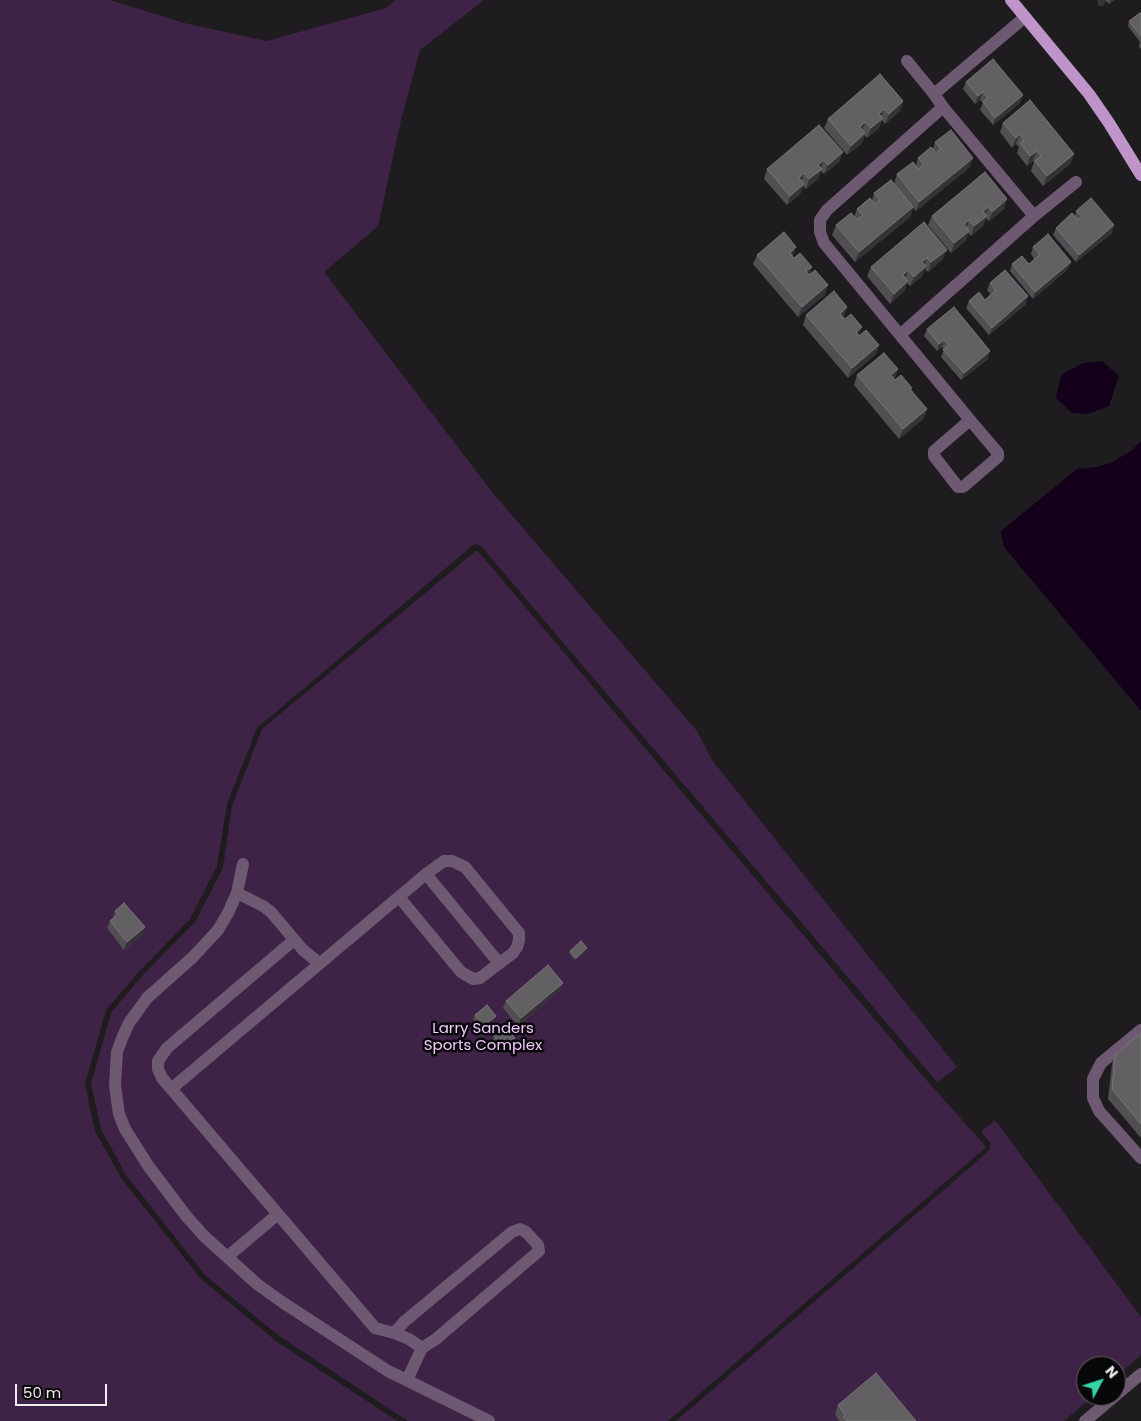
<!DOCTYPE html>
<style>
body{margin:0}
#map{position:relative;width:1141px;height:1421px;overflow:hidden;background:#1f1c20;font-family:Poppins,sans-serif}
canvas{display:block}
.north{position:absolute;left:1076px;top:1356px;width:50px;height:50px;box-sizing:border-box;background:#080709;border:1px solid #646264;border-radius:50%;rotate:50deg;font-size:14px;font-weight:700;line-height:20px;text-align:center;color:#edebed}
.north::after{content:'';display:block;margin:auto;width:18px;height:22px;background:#33d4a8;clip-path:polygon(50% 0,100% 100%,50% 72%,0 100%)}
.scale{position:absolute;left:15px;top:1384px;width:92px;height:22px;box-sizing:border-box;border:2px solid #edebed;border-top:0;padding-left:6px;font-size:15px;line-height:18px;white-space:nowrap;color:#edebed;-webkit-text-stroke:4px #080709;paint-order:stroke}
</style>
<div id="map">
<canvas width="1141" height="1421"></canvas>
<div class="north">N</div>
<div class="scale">50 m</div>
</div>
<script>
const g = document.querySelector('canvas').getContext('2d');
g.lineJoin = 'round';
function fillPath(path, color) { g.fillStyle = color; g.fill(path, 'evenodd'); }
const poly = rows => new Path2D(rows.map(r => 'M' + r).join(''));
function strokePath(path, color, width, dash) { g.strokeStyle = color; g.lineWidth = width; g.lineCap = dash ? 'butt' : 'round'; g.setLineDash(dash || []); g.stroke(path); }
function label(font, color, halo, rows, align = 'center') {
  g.font = font + ' Poppins,sans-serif'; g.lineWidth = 5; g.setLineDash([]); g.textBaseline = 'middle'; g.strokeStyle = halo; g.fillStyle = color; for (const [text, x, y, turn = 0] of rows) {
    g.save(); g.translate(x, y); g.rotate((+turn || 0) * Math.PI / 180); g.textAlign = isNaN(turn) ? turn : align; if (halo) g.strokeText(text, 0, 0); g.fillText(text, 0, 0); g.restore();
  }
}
fillPath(poly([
 [0,0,110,0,184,23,267,41,386,8,396,0,484,0,420,50,401,120,378,226,324,272,492,492,697,731,712,760,957,1067,937,1082,481,546,476,544,473,545,257,728,227,804,217,866,190,919,136,975,106,1010,85,1084,95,1131,121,1178,201,1279,276,1341,397,1421,0,1421],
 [477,550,921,1074,986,1147,668,1421,408,1421,279,1336,205,1275,126,1175,101,1129,91,1084,111,1013,140,978,195,922,223,868,232,806,262,729],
 [995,1120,1141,1317,1141,1355,1116,1377,1116,1366,1086,1366,1086,1396,1093,1396,1064,1421,676,1421,989,1151,991,1144,981,1132]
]), '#3f2347');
fillPath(poly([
 [1102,361,1119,376,1109,406,1088,414,1072,413,1056,398,1061,375,1083,363],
 [1141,441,1141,711,1004,547,1001,531,1077,469,1097,467,1110,463,1131,451]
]), '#14001b');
strokePath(poly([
 [907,61,934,94],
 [943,107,827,210,820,220,820,232,824,243,900,335,1034,216,943,107,934,94,1025,17],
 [1034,216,1076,182],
 [900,335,970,420,998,453,998,457,963,487,958,487,934,456,934,451,970,420],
 [243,864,237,893,228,913,218,930,193,957,147,998,129,1023,123,1036,117,1052,115,1086,119,1114,125,1129,149,1167,187,1217,204,1236,257,1284,282,1302,388,1371,489,1421],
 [426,874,499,963],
 [237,893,263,906,271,912,303,950,319,963],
 [294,940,167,1048,158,1061,158,1069,162,1078,375,1328,394,1333,409,1339,422,1348],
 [1141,1030,1101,1063,1093,1079,1093,1098,1099,1111,1141,1158],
 [171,1089,426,874,444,861,452,861,465,867,519,933,519,940,517,947,513,953,480,978,473,979,461,972,399,897],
 [227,1257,278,1214],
 [394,1333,405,1321,512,1232,520,1229,526,1232,538,1245,539,1251,436,1339,422,1348,407,1380],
 [1116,1395,1141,1374],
 [1085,1421,1115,1396]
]), '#6d5972', 12);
strokePath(poly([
 [1011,0,1089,94,1109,123,1141,175]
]), '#be94c9', 12);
fillPath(poly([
 [1097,0,1115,0,1109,4,1106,1,1105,2,1103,6,1098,5,1098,1],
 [1141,14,1141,49,1139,47,1140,42,1128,26,1129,21],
 [966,82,1020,103,993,125,980,110,983,103,980,100,975,104,963,89],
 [903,101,900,111,885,124,882,120,879,128,867,138,865,135,862,143,847,155,824,128,828,119],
 [1003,123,1074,154,1070,164,1043,186,1031,171,1034,162,1033,161,1027,166,1017,153,1019,147,1016,144,1012,148,1000,132],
 [935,142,970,167,916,211,913,208,910,217,855,262,832,235,836,225,854,217,857,209,872,201,874,193,894,184,897,174,916,166,918,158,933,149],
 [843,152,839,162,824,174,821,171,818,179,806,189,803,186,800,194,787,205,764,179,767,169],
 [985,172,1004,209,989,221,986,218,983,226,971,236,968,233,966,240,951,253,928,225,932,216],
 [1076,211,1112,233,1076,262,1053,235,1056,228,1075,216],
 [924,222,943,259,928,272,925,269,922,276,910,286,907,283,904,291,890,304,867,276,871,267],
 [1033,247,1068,269,1033,299,1010,271,1012,264,1029,264,1034,259,1031,254],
 [757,255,793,257,794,258,812,267,809,275,825,295,798,317,753,264],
 [990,283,1026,304,989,335,966,308,969,301,985,300,991,295,987,290],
 [806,315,844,317,859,335,879,345,875,355,848,378,803,325],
 [927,329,988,359,961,380,941,357,944,350,942,347,937,351,924,336],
 [857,375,894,379,911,390,927,409,923,419,899,439,854,385],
 [115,911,142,935,124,950,107,928,110,921,113,918],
 [587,948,586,951,575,960,569,953,570,951],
 [563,983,560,990,518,1026,503,1008,506,1001],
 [475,1015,496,1016,494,1020,482,1031,473,1020],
 [1141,1033,1141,1138,1108,1099,1112,1064,1115,1055],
 [494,1036,513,1043,502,1053,492,1041],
 [838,1405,916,1421,839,1421,835,1414]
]), '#524f53');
fillPath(poly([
 [1099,0,1106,0,1103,6,1098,5],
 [1111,0,1115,0,1109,4],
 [983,92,980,100,975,104,978,96],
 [1023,95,1020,103,993,125,995,118],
 [903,101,900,111,885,124,889,114],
 [884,109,881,119,879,114],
 [883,118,879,128,867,138,871,128],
 [865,122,862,132,860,127],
 [865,133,862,143,847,155,851,146],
 [1020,134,1016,144,1012,148,1016,138],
 [1037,151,1033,161,1027,166,1030,156],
 [843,152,839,162,824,174,828,165],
 [1074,154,1070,164,1043,186,1047,176],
 [973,158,970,167,916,211,919,202],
 [824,160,820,170,818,165],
 [822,169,818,179,806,189,809,179],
 [804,173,801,183,799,178],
 [804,184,800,194,787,205,790,196],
 [1007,199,1004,209,989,221,992,212],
 [913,207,910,217,855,262,859,252],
 [989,207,985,216,983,211],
 [987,216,983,226,971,236,974,226],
 [969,220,966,230,964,224],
 [1114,225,1112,233,1076,262,1079,255],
 [969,231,966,240,951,253,954,243],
 [796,247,793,257,790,253],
 [947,250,943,259,928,272,931,262],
 [927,258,924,267,922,262],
 [1071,262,1068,269,1033,299,1035,292],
 [926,266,922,276,910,286,914,277],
 [812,267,808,276,806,271],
 [908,270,905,280,903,275],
 [908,281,904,291,890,304,894,294],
 [828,285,825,295,798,317,802,307],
 [1028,296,1026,304,989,335,992,328],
 [847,307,844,317,837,323,840,314],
 [862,327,858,337,856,332],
 [944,340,942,347,937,351,939,344],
 [879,345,875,355,848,378,852,368],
 [990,351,988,359,961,380,964,373],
 [898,369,895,379,891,375],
 [927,409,923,419,899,439,903,429],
 [145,927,142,935,124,950,127,942],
 [587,948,586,951,575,960,576,958],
 [563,983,560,990,518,1026,521,1018],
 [496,1016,494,1020,482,1031,484,1026],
 [515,1038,513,1043,502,1053,504,1048]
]), '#363337');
const building = poly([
 [1140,13,1141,14,1141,36,1129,21,1140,13],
 [993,59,1023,95,995,118,983,102,988,98,983,92,978,96,966,82,993,59],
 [880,74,903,101,889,114,884,109,879,114,883,118,871,128,865,122,860,127,865,133,851,146,828,119,880,74],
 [1030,100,1074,154,1047,176,1035,161,1041,156,1037,151,1030,156,1020,143,1024,140,1020,134,1016,138,1003,123,1030,100],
 [819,125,843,152,828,165,824,160,818,165,822,169,809,179,804,173,799,178,804,184,790,196,767,169,819,125],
 [951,130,973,158,919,202,897,174,913,162,918,169,924,165,918,158,931,147,936,153,941,149,935,142,951,130],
 [985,172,1007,199,992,212,989,207,983,211,987,216,974,226,969,220,964,224,969,231,954,243,932,216,985,172],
 [891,180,913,207,859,252,836,225,851,213,857,220,863,215,857,209,870,198,875,204,880,200,874,193,891,180],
 [1091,198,1114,225,1079,255,1056,228,1072,213,1078,220,1082,217,1076,211,1091,198],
 [924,222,947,250,931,262,927,258,922,262,926,266,914,277,908,270,903,275,908,281,894,294,871,267,924,222],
 [784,232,796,247,790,253,794,258,800,253,812,267,806,271,809,275,815,270,828,285,802,307,757,255,784,232],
 [1048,234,1071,262,1035,292,1012,264,1022,256,1029,264,1040,255,1033,247,1048,234],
 [1005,270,1028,296,992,328,969,301,979,292,985,300,996,290,990,283,1005,270],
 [834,291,847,307,840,314,845,319,851,314,862,327,856,332,859,336,866,330,879,345,852,368,806,315,834,291],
 [954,307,990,351,964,373,943,350,949,345,944,340,939,344,927,329,954,307],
 [884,353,898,369,891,375,895,380,901,375,912,388,910,389,927,409,903,429,857,375,884,353],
 [124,903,145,927,127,942,110,921,118,914,115,911,124,903],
 [581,941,587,948,576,958,570,951,581,941],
 [548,965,563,983,521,1018,506,1001,548,965],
 [487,1005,496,1016,484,1026,475,1015,487,1005],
 [505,1027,515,1038,504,1048,494,1036,505,1027],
 [1141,1033,1141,1124,1112,1089,1115,1055,1141,1033],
 [876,1373,916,1421,847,1421,843,1417,845,1415,838,1405,876,1373]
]);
fillPath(building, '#626063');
strokePath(building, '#787579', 1);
label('15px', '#f3cafd', '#080709', [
 ["Larry Sanders",483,1029],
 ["Sports Complex",483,1046]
]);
</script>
